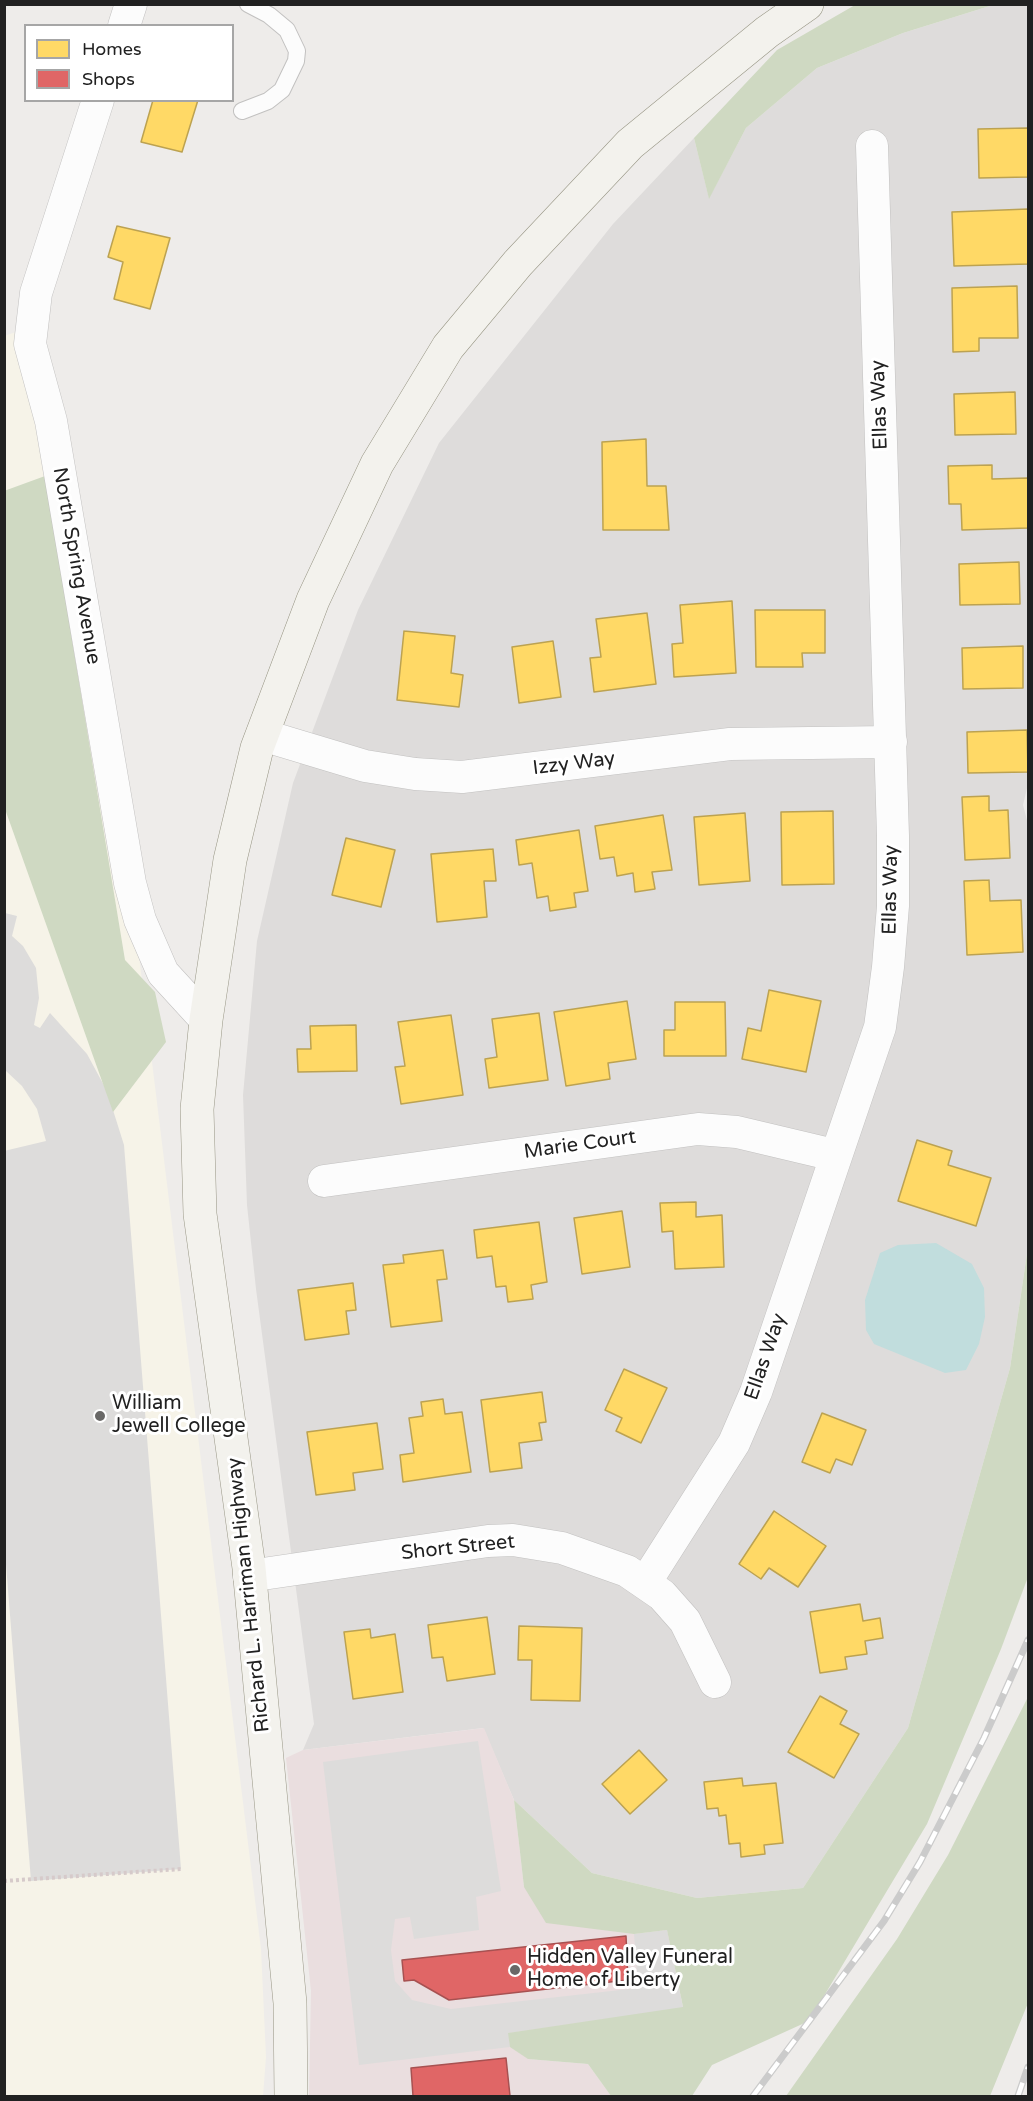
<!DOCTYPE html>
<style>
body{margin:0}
#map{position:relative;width:1033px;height:2101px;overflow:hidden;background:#eeecea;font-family:"Varela Round",sans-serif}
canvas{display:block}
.frame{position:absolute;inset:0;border:6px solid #212121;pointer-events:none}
.legend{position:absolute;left:24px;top:24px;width:210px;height:78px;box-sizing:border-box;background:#fff;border:2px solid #a6a6a6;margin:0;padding:8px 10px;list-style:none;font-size:18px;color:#212121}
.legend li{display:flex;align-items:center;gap:12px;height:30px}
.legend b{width:30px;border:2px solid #a6a6a6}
</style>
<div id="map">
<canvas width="1033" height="2101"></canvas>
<div class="frame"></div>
<ul class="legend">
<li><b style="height:16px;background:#ffd966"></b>Homes</li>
<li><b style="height:16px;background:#e06666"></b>Shops</li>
</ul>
</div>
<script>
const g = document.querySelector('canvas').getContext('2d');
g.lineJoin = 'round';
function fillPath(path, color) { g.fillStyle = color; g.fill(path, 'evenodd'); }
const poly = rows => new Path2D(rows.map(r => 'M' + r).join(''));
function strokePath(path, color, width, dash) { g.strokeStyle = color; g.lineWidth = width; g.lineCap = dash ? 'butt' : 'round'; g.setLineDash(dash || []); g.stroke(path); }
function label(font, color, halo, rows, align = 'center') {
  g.font = font + ' "Varela Round",sans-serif'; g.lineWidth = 6; g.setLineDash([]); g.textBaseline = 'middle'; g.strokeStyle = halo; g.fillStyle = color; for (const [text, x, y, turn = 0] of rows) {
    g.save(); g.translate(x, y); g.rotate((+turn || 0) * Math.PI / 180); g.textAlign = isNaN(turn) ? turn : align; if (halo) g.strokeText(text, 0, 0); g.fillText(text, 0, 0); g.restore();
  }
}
fillPath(poly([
 [993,5,1028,5,1028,784,1023,805,1028,824,1028,1247,1010,1368,908,1728,803,1888,697,1898,592,1873,514,1800,483,1728,303,1750,314,1724,256,1289,247,1205,243,1095,257,941,293,783,358,610,439,443,613,224,694,138,709,198,746,128,817,68,903,33]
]), '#dedcdb');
fillPath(poly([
 [484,1728,514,1800,524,1887,634,1934,667,1930,683,2008,528,2059,588,2064,611,2096,309,2096,311,1991,286,1758,303,1750]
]), '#eadedf');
fillPath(poly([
 [34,326,130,883,261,1949,266,2057,263,2096,5,2096,4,336]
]), '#f6f3e8');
fillPath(poly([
 [5,913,17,916,12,936,23,946,36,968,39,998,34,1025,40,1028,50,1013,87,1054,107,1091,124,1145,181,1869,31,1881,4,1539,4,1151,46,1141,37,1109,22,1086,5,1070],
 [478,1741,501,1891,476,1897,479,1930,414,1939,410,1917,395,1919,391,1950,395,1981,412,2000,451,2009,638,1988,634,1934,667,1930,683,2008,509,2033,510,2047,359,2065,323,1762]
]), '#dddcdb');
fillPath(poly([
 [855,5,993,5,903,33,817,68,746,128,709,199,694,138,777,50],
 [45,476,125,960,155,992,166,1042,113,1112,5,809,4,491],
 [1028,1247,1028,1577,1001,1649,927,1824,809,2021,712,2065,692,2096,611,2096,588,2064,528,2059,510,2047,508,2033,683,2007,667,1930,634,1934,546,1923,524,1887,514,1800,592,1873,697,1898,803,1888,908,1728,1010,1368],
 [1028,1697,1028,2003,990,2096,786,2096,897,1939,948,1855]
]), '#cfd9c2');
fillPath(poly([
 [936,1243,972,1264,984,1288,985,1317,979,1344,966,1370,945,1373,874,1344,866,1330,865,1300,880,1253,898,1245]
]), '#c1dddd');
const homes = poly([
 [153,100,198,100,182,152,141,142,153,100],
 [1028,128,1028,177,979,178,978,129,1028,128],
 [1028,209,1028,264,954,266,952,212,1028,209],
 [117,226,170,238,150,309,114,299,123,262,108,257,117,226],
 [1017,286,1018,338,979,338,979,351,953,352,952,288,1017,286],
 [1015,392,1016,434,955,435,954,394,1015,392],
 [646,439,647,486,666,486,669,530,603,530,602,442,646,439],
 [992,465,992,479,1028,478,1028,528,962,530,961,504,949,504,948,466,992,465],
 [1019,562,1020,604,960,605,959,564,1019,562],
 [732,601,736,673,674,677,672,644,683,643,680,605,732,601],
 [755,610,825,610,825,653,802,653,803,667,756,667,755,610],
 [647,613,656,684,594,692,590,658,601,657,596,619,647,613],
 [404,631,455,636,451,673,463,675,459,707,397,700,404,631],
 [553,641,561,697,519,703,512,647,553,641],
 [1023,646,1023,688,963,689,962,648,1023,646],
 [1027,730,1028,772,968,773,967,732,1027,730],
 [989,796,989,811,1008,810,1010,858,965,860,962,797,989,796],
 [833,811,834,884,782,885,781,812,833,811],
 [745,813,750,881,699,885,694,817,745,813],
 [663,815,672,870,652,872,655,889,635,892,633,873,617,876,614,857,600,859,595,826,663,815],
 [579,830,588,891,574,893,576,907,550,911,548,896,537,898,532,863,519,865,516,840,579,830],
 [346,838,395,850,381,907,332,895,346,838],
 [493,849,496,881,484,881,487,917,437,922,431,854,493,849],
 [989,880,990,901,1021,900,1023,952,967,955,964,881,989,880],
 [769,990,821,1001,806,1072,742,1059,748,1028,761,1031,769,990],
 [627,1001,636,1059,608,1063,610,1079,566,1086,554,1012,627,1001],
 [675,1002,725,1002,726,1056,664,1056,664,1030,675,1030,675,1002],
 [539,1013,548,1080,489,1088,485,1059,497,1057,492,1019,539,1013],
 [451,1015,463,1095,401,1104,395,1067,405,1066,398,1022,451,1015],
 [356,1025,357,1071,298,1072,297,1049,311,1049,310,1026,356,1025],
 [917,1140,952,1151,948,1165,991,1178,976,1226,898,1201,917,1140],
 [696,1202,696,1217,722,1215,724,1267,675,1269,673,1231,662,1232,660,1203,696,1202],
 [622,1211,630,1267,582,1274,574,1218,622,1211],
 [539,1222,547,1282,531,1285,533,1299,508,1302,506,1286,496,1287,492,1256,477,1258,474,1230,539,1222],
 [443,1250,447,1279,437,1280,442,1321,391,1327,383,1265,404,1263,403,1255,443,1250],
 [353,1283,356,1310,346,1311,349,1334,305,1340,298,1290,353,1283],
 [624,1369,667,1388,641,1443,616,1431,622,1418,605,1410,624,1369],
 [542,1392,546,1422,539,1423,542,1440,519,1443,522,1468,490,1472,481,1400,542,1392],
 [443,1399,445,1414,462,1412,471,1472,403,1482,400,1455,414,1453,409,1418,423,1416,421,1402,443,1399],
 [822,1413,866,1430,852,1465,836,1459,830,1473,802,1462,822,1413],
 [377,1423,383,1469,353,1473,355,1490,316,1495,307,1432,377,1423],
 [774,1511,826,1546,798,1587,769,1568,761,1579,739,1564,774,1511],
 [860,1604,863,1621,880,1618,883,1638,865,1641,867,1654,845,1657,847,1669,820,1673,810,1612,860,1604],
 [487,1617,495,1674,447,1681,443,1657,432,1658,428,1625,487,1617],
 [519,1626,582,1628,580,1701,531,1700,532,1660,518,1660,519,1626],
 [370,1629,371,1638,395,1634,403,1692,353,1699,344,1632,370,1629],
 [820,1696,847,1711,840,1724,859,1734,834,1778,788,1752,820,1696],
 [639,1750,667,1780,630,1814,602,1784,639,1750],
 [742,1778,743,1786,776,1783,783,1843,764,1845,765,1854,741,1857,740,1843,729,1844,726,1815,719,1816,718,1808,707,1809,704,1782,742,1778]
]);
fillPath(homes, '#ffd966');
strokePath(homes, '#bca251', 1.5);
const shops = poly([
 [626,1936,628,1980,449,2000,414,1980,404,1981,402,1960,626,1936],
 [506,2058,510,2096,413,2096,411,2068,506,2058]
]);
fillPath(shops, '#e06666');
strokePath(shops, '#a75151', 1.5);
const lane = poly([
 [242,111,268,101,282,90,296,61,297,51,287,30,269,15,248,4]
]);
const street = poly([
 [124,26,131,4],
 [98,100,36,293,30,344,51,421,130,883,140,920,163,973,206,1020],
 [262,735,365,766,415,774,462,777,730,744,891,742],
 [324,1181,698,1129,737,1132,834,1155],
 [249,1576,488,1541,513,1540,562,1548,627,1571,662,1595,685,1621,715,1682],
 [645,1583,734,1443,756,1392,880,1027,888,967,893,906,893,836,872,146]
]);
const secondary = poly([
 [291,2096,290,2003,249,1568,200,1214,197,1109,206,1020,230,860,257,748,313,600,377,464,448,347,518,263,630,144,767,32,807,4]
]);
strokePath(lane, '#c2c1c0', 18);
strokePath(street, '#c2c1c0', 33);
strokePath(secondary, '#979584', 34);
strokePath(poly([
 [4,1881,181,1869]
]), '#d6caca', 4, [3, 3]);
strokePath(lane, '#fcfcfc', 16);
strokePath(street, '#fcfcfc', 32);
strokePath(secondary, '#f3f2ed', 33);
const rail = poly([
 [753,2096,884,1921,920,1862,984,1738,1028,1640],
 [1018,2096,1028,2067]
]);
strokePath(rail, '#cbcbcb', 7);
strokePath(rail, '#fff', 4.5, [14]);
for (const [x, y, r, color] of [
 [100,1416,6,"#696867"],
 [515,1970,6,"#696867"]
]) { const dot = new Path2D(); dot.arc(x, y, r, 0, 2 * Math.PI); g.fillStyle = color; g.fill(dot); strokePath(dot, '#fff', 2); }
label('20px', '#212121', '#fff', [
 ["Ellas Way",880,405,-92],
 ["North Spring Avenue",76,566,80],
 ["Izzy Way",574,764,-7],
 ["Ellas Way",891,890,-89],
 ["Marie Court",580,1145,-8],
 ["Ellas Way",766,1357,-71],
 ["Short Street",458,1548,-6],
 ["Richard L. Harriman Highway",249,1595,-96]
]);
label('20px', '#212121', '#fff', [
 ["William",112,1404],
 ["Jewell College",112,1427],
 ["Hidden Valley Funeral",527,1958],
 ["Home of Liberty",527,1981]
], 'left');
</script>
